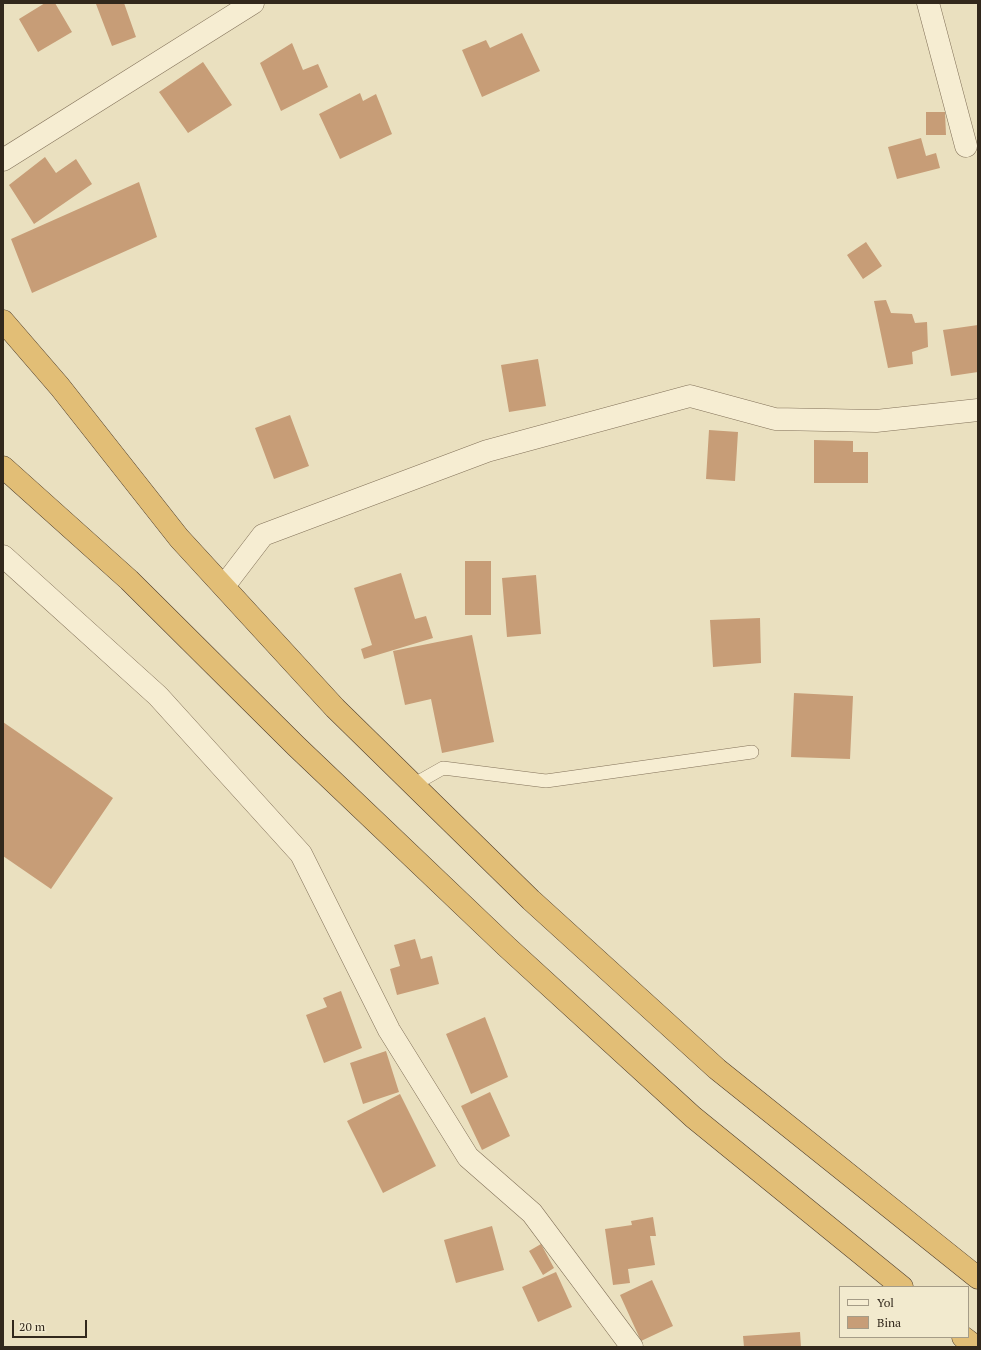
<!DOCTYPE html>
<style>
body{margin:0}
#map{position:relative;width:981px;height:1350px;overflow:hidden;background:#eae0bf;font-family:"PT Serif",serif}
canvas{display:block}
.frame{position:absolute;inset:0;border:4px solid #32281c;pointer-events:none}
.legend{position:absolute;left:839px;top:1286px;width:130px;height:52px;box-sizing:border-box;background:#f2eace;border:1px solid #a59c87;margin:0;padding:5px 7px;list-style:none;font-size:12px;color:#32281c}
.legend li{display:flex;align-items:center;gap:8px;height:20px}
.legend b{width:20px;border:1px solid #a59c87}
.scale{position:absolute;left:12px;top:1320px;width:75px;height:18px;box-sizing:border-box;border:2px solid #32281c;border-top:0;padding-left:5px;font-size:12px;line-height:14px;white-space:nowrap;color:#32281c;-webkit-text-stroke:3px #f2eace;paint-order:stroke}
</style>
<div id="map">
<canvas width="981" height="1350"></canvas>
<div class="frame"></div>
<ul class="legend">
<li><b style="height:5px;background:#f6edd2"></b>Yol</li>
<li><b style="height:11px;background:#c79d77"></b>Bina</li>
</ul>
<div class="scale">20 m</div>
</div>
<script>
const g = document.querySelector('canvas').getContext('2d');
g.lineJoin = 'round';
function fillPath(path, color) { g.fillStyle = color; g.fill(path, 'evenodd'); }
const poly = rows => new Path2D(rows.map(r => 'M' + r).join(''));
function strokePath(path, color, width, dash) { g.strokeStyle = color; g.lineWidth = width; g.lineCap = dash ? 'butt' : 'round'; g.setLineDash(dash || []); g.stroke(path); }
fillPath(poly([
 [45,3,55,3,72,32,38,52,19,19],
 [98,3,124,3,136,37,112,46,96,4],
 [522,33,540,71,482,97,462,50,486,40,490,48],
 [292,43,303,70,318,64,328,87,281,111,260,63],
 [203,62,232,105,188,133,159,92],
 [360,93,363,101,376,94,392,134,340,159,319,114],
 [926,112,945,112,946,135,926,135],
 [921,138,926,156,936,153,940,168,897,179,888,147],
 [45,157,56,173,76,159,92,184,34,224,9,185],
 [139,182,157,237,32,293,11,239],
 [866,242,882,266,863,279,847,255],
 [886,300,891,313,912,314,915,323,927,322,928,347,912,352,913,364,888,368,874,301],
 [978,325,978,372,951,376,943,330],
 [538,359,546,406,509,412,501,365],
 [290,415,309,466,274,479,255,428],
 [709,430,738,432,735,481,706,479],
 [814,440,853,441,853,452,868,452,868,483,814,483],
 [465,561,491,561,491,615,465,615],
 [401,573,415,619,426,616,433,638,364,659,361,649,372,645,354,588],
 [536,575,541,634,507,637,502,578],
 [760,618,761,663,713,667,710,620],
 [472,635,494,742,442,753,431,699,405,705,393,651],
 [794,693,853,696,850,759,791,757],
 [3,722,113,798,51,889,3,856],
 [415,939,421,959,432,956,439,984,397,995,390,969,400,966,394,945],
 [341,991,362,1048,324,1063,306,1015,327,1007,323,998],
 [485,1017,508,1077,471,1094,446,1034],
 [386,1051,399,1092,363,1104,350,1063],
 [490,1092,510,1136,482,1150,461,1106],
 [400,1094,436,1166,383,1193,347,1121],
 [653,1217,656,1236,650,1236,655,1265,628,1269,630,1283,613,1285,605,1229,632,1225,631,1221],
 [492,1226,504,1270,456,1283,444,1240],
 [541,1244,554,1268,543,1275,529,1251],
 [556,1272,572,1307,538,1322,522,1287],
 [652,1280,673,1326,641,1341,620,1295],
 [800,1332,801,1347,744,1347,743,1336]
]), '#c79d77');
const service = poly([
 [413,785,443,768,546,781,752,752]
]);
const minor = poly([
 [928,3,966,146],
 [3,160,253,3],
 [3,556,158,696,301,854,389,1030,468,1157,532,1213,632,1347],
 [224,586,263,535,487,451,690,396,775,419,876,421,978,410]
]);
const trunk = poly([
 [3,321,60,387,179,538,335,708,531,900,717,1069,978,1278],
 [3,467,129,580,296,746,507,947,693,1117,902,1287],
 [963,1337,976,1347]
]);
strokePath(service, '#827159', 14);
strokePath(minor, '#827159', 23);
strokePath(trunk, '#503f2d', 23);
strokePath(service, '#f6edd2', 13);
strokePath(minor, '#f6edd2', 22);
strokePath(trunk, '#e2be76', 22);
</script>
